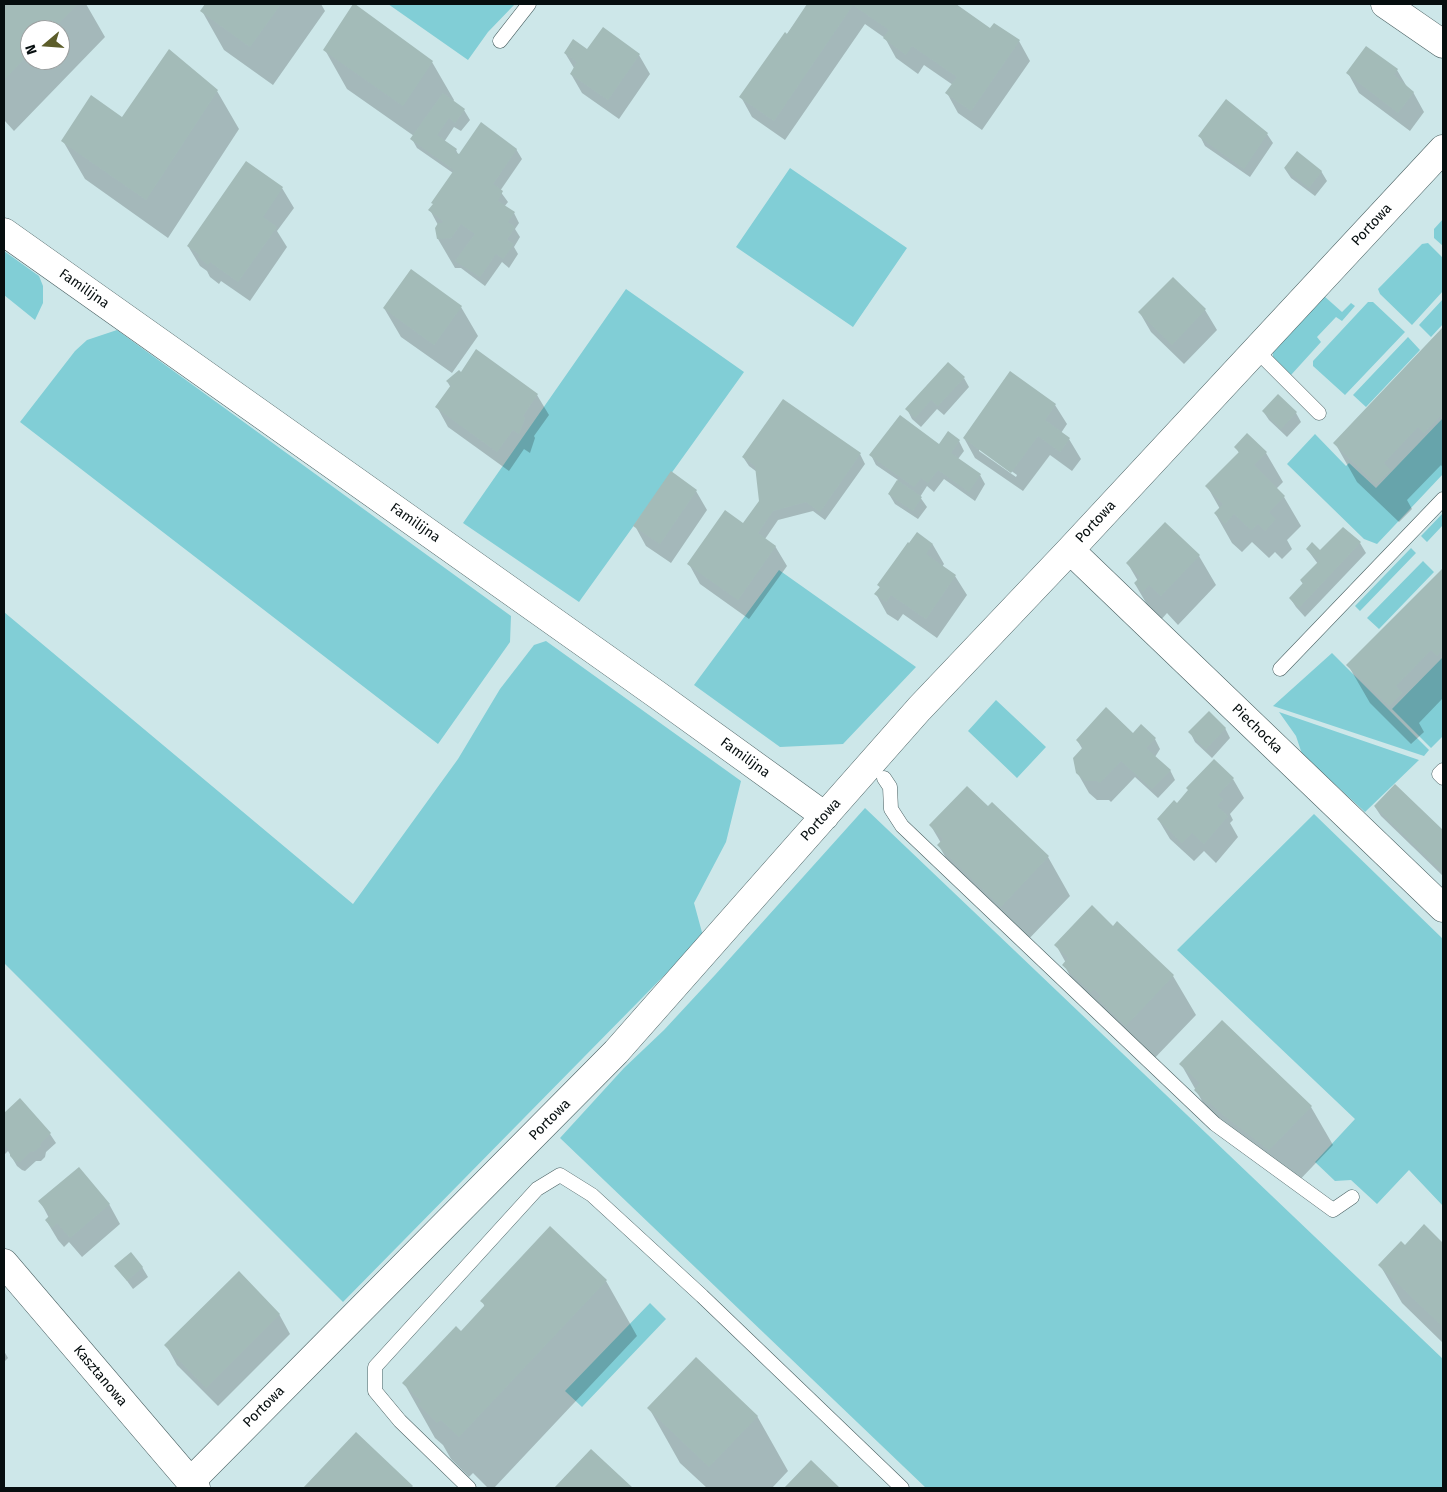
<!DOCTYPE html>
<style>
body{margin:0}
#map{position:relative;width:1447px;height:1492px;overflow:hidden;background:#cde7e9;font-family:"Fira Sans",sans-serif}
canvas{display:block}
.frame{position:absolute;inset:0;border:5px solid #060e0f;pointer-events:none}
.north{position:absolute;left:20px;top:20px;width:50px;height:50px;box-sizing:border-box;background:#fff;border:1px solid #9b9f9f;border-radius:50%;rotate:252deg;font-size:14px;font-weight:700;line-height:20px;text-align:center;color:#060e0f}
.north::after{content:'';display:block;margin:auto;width:18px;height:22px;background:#5c5d2a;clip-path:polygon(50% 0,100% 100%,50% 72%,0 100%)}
</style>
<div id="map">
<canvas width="1447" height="1492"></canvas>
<div class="frame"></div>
<div class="north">N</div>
</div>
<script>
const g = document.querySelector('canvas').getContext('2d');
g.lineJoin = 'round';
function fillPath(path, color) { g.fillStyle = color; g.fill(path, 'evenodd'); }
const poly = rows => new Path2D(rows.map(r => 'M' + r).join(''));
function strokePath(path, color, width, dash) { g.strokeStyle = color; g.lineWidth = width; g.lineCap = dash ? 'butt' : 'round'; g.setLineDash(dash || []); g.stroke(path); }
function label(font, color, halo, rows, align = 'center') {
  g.font = font + ' "Fira Sans",sans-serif'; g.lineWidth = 4; g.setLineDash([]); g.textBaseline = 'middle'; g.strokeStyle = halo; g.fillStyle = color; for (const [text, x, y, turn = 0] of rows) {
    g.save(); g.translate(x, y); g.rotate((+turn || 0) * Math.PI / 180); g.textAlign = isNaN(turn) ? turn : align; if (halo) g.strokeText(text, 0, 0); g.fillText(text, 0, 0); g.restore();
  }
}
fillPath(poly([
 [388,4,515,4,488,32,468,60],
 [790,168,907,248,853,327,736,247],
 [1443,219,1443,246,1434,238,1434,229],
 [1428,243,1443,258,1443,291,1412,325,1380,294,1378,289,1422,244],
 [4,251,39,276,43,286,43,303,35,320,4,295],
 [626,289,744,372,579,602,463,523],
 [1324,296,1342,312,1351,303,1355,306,1342,321,1336,317,1317,337,1321,342,1291,375,1273,359,1273,352],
 [1443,299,1443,324,1431,337,1419,325],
 [1368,302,1373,302,1405,332,1345,395,1313,366,1313,361],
 [117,330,511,616,510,642,438,744,20,422,75,351,87,340],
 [1408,337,1420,350,1366,407,1353,395],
 [1443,418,1443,474,1377,544,1364,539,1287,464,1315,434,1346,466,1349,463,1376,488],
 [1443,513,1443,525,1427,542,1421,536],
 [1411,548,1416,553,1360,611,1355,606],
 [1423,561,1434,572,1379,629,1367,618],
 [779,570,916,667,843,744,780,747,694,685],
 [4,612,353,904,458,759,500,689,534,645,546,641,741,781,726,842,694,903,703,936,343,1302,4,963],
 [1332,653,1429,750,1424,756,1273,706],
 [1443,657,1443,736,1431,748,1392,709],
 [996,700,1046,747,1017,778,968,731],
 [1279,712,1419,760,1365,812,1302,754,1296,736],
 [865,808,1443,1359,1443,1488,926,1488,560,1138,624,1068,664,1030,715,975],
 [1314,814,1443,939,1443,1206,1409,1170,1377,1204,1351,1180,1335,1181,1315,1162,1355,1119,1177,950],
 [650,1303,666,1319,582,1407,565,1391]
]), '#81ced6');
fillPath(poly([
 [4,4,86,4,105,37,14,131,4,120],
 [30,30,60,30,60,60,30,60],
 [207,4,321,4,325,11,273,85,224,50,202,11],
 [809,4,955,4,991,30,1019,41,1030,61,982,130,958,113,947,93,953,85,924,65,918,74,896,58,885,38,865,24,785,140,752,117,741,97],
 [325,50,432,62,454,100,453,102,464,110,470,120,461,131,454,127,444,142,456,150,459,156,516,149,522,159,500,191,508,202,504,207,514,213,519,223,515,229,520,237,514,247,518,254,509,268,502,262,485,286,461,268,455,268,438,239,438,225,430,210,453,173,417,148,412,139,414,136,347,89],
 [587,51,639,55,650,74,619,119,582,93,571,74,574,68,565,53],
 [1397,70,1407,87,1413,92,1424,112,1410,131,1359,93,1348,73],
 [217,91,239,129,168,238,85,179,63,141],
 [1267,134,1273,143,1250,177,1205,146,1200,136],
 [1285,169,1321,171,1327,181,1315,196,1291,178],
 [282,188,294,208,277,231,287,247,250,301,221,281,219,284,210,277,207,271,200,266,188,246],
 [1173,279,1205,310,1217,330,1184,364,1151,332,1140,313],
 [461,307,478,336,452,373,401,337,384,308],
 [1443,329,1443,468,1441,465,1407,500,1412,509,1399,522,1357,482,1335,443],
 [964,378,969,387,944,415,937,409,921,427,912,419,907,409],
 [447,381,537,395,549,415,534,436,535,438,530,453,524,449,509,471,448,427,437,407,451,388],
 [1055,405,1067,424,1061,433,1069,439,1081,459,1072,471,1050,455,1023,491,975,458,964,438],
 [979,448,1017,475,1016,477,979,451],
 [1263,411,1296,413,1301,422,1287,437,1269,420],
 [1247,435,1266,453,1283,482,1276,489,1284,497,1301,526,1287,540,1292,549,1282,559,1275,552,1269,558,1252,542,1242,552,1232,543,1215,513,1220,509,1207,486,1239,453,1236,447],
 [959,441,964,451,958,459,980,475,985,484,975,501,944,479,934,492,927,486,920,497,927,507,918,519,895,504,889,494,898,480,876,465,871,455],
 [860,454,865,464,825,520,813,511,778,520,765,539,775,546,787,566,749,619,700,584,689,564,744,525,760,502,757,472,749,466,743,457],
 [696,491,707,510,671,563,646,546,635,526],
 [1343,528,1360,543,1366,553,1305,617,1296,607,1290,598,1303,584,1301,581,1318,564,1307,549,1320,552],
 [917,534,933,545,944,564,942,567,955,576,967,595,937,638,903,614,898,621,887,614,876,594,880,588,879,585],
 [1199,556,1216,585,1178,625,1167,613,1160,621,1152,613,1135,584,1138,581,1128,564],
 [1443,569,1443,698,1419,723,1424,732,1411,744,1370,703,1348,665,1382,632],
 [1225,728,1230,738,1212,758,1195,742,1190,732],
 [1133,735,1155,739,1160,749,1155,757,1170,770,1175,780,1158,798,1135,777,1111,802,1109,800,1097,800,1089,793,1077,772,1083,750,1077,740],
 [1233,779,1244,798,1230,814,1233,820,1230,823,1238,837,1216,863,1204,851,1194,861,1170,839,1158,819,1177,805],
 [1395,786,1443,832,1443,876,1381,816,1375,807],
 [992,804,1048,857,1070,896,1024,944,961,884,939,846,941,843,931,826,988,808],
 [1117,923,1173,976,1196,1015,1149,1064,1086,1004,1064,965,1066,963,1056,945,1113,927],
 [1181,1064,1311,1107,1333,1145,1292,1188,1218,1129],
 [19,1100,50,1134,56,1143,46,1152,45,1157,41,1161,36,1161,25,1171,22,1170,17,1166,8,1151,4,1155,4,1114],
 [40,1201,109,1204,120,1224,82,1257,69,1242,64,1247,58,1240,46,1220,49,1218],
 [1424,1226,1443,1245,1443,1343,1402,1303,1380,1265,1405,1246],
 [116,1266,142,1267,148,1277,133,1289],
 [606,1281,637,1336,494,1488,488,1488,473,1473,469,1477,451,1459,443,1445,435,1438,404,1383,461,1333,485,1307,482,1301],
 [279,1314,290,1334,218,1406,177,1365,166,1345],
 [4,1351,8,1358,4,1362],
 [649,1408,757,1416,788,1471,772,1488,707,1488,680,1463],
 [356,1434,412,1487,413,1488,305,1488],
 [591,1451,631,1488,556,1488],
 [811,1462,838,1488,785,1488]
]), '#0003');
fillPath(poly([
 [4,4,78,4,52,30,30,30,30,53,4,80],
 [205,4,281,4,250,47,200,11],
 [353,4,355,4,433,61,403,106,323,50],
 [807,4,956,4,990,28,994,23,1020,40,971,111,945,93,957,77,912,46,906,55,883,38,889,30,853,5,774,121,739,97,785,32,787,34],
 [603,27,640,54,608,100,570,74,577,62,564,53,573,39,587,49],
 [1366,46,1398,69,1394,75,1414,92,1398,113,1346,73],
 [169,49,218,90,146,200,61,141,91,95,122,117],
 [443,93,465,109,455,123,449,118,437,135,457,149,455,152,459,154,481,122,517,149,493,184,503,191,498,201,515,212,508,222,515,227,507,240,514,244,503,259,496,254,480,277,455,261,475,234,461,224,451,238,437,239,435,228,438,223,442,223,443,221,428,210,433,204,431,203,454,170,410,139],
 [1226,99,1268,133,1244,169,1198,136],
 [1297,151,1322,171,1309,188,1284,168],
 [246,161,283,187,263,217,277,227,238,282,210,262,208,265,198,257,200,255,187,246],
 [411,269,462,306,434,345,383,308],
 [1173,277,1206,309,1172,345,1138,312],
 [1443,327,1443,413,1424,433,1418,427,1384,463,1391,470,1376,484,1333,443],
 [476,349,538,394,523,416,525,418,519,434,513,430,497,452,435,407,451,385,446,381,459,370,461,372],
 [948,362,965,377,938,406,931,400,915,418,905,409],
 [1010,371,1056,404,1045,420,1070,438,1060,452,1038,436,1011,473,963,438],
 [1278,394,1297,412,1281,429,1262,411],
 [783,399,861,453,820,512,806,502,773,511,758,533,776,546,738,600,687,564,725,510,743,523,759,501,755,466,742,457],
 [900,415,939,444,948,431,960,440,951,453,981,474,969,492,938,470,928,483,921,478,914,487,869,455],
 [1247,433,1267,452,1254,465,1285,496,1269,512,1276,519,1265,531,1258,524,1251,530,1234,514,1225,524,1214,513,1223,504,1205,486,1239,452,1234,447],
 [671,471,697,490,660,544,633,526],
 [897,480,922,497,913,511,888,494],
 [1165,522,1200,555,1161,596,1149,585,1143,592,1134,583,1140,577,1126,563],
 [1343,527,1361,542,1299,608,1289,598,1303,583,1300,580,1319,561,1306,549,1312,542,1320,550],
 [917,532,933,544,926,554,956,575,926,619,891,595,886,602,874,594,880,587,877,585,893,563,908,542,909,543],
 [1443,568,1443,649,1437,656,1431,650,1396,686,1402,693,1389,706,1346,665],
 [1106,707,1133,733,1141,724,1156,738,1146,748,1171,770,1152,789,1121,761,1100,783,1097,781,1085,781,1076,773,1073,758,1083,747,1076,740],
 [1209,711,1226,728,1206,749,1188,732],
 [1214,759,1234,778,1218,795,1223,799,1217,806,1228,816,1204,844,1192,833,1182,843,1157,819,1174,800,1177,803,1188,790,1186,788],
 [1395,784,1443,830,1443,872,1374,806],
 [967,786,988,806,992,802,1049,856,1001,907,937,845,943,839,929,825],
 [1092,905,1113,926,1117,921,1174,975,1126,1026,1098,999,1101,996,1094,989,1091,992,1062,965,1068,958,1054,945],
 [1222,1020,1312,1106,1269,1150,1223,1115,1210,1103,1209,1105,1194,1090,1200,1083,1179,1064],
 [20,1098,51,1133,41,1143,40,1147,35,1151,30,1152,20,1162,15,1161,10,1156,10,1151,4,1144,4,1113],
 [79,1167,110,1204,70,1238,57,1223,52,1228,45,1220,50,1215,38,1201],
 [1424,1224,1443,1243,1443,1327,1378,1265,1401,1241,1405,1245],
 [550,1226,607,1280,459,1437,441,1420,437,1423,418,1404,421,1401,402,1383,456,1326,461,1331,485,1305,480,1301],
 [131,1252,143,1267,127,1281,114,1266],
 [239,1271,280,1314,206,1388,164,1345],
 [696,1357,758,1416,709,1467,647,1408],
 [356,1432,413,1486,411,1488,303,1488],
 [591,1449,633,1488,554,1488],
 [811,1460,840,1488,784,1488]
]), '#a3bbb8');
const service = poly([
 [500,41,529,4],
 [1256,350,1319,413],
 [1280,669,1443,499],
 [1443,770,1439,774,1443,778],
 [884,778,890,787,891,809,902,826,1215,1124,1333,1210,1352,1197],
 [469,1488,400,1421,375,1391,375,1367,537,1189,560,1175,592,1195,702,1296,902,1488]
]);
const minor = poly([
 [1385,4,1443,44],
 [4,232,656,694,825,816],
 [1070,550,1443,908],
 [4,1263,196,1488],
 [190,1482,616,1052,919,709,1070,550,1443,149]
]);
strokePath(service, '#4a6062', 15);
strokePath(minor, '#4a6062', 29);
strokePath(service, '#fff', 14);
strokePath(minor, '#fff', 28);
label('14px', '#060e0f', '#fff', [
 ["Portowa",1372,225,-47],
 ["Familijna",84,289,35],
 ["Portowa",1096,522,-47],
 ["Familijna",415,523,35],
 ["Piechocka",1257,729,44],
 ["Familijna",745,758,36],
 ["Portowa",821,820,-48],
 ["Portowa",550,1120,-45],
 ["Kasztanowa",100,1376,50],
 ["Portowa",264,1407,-45]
]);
</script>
